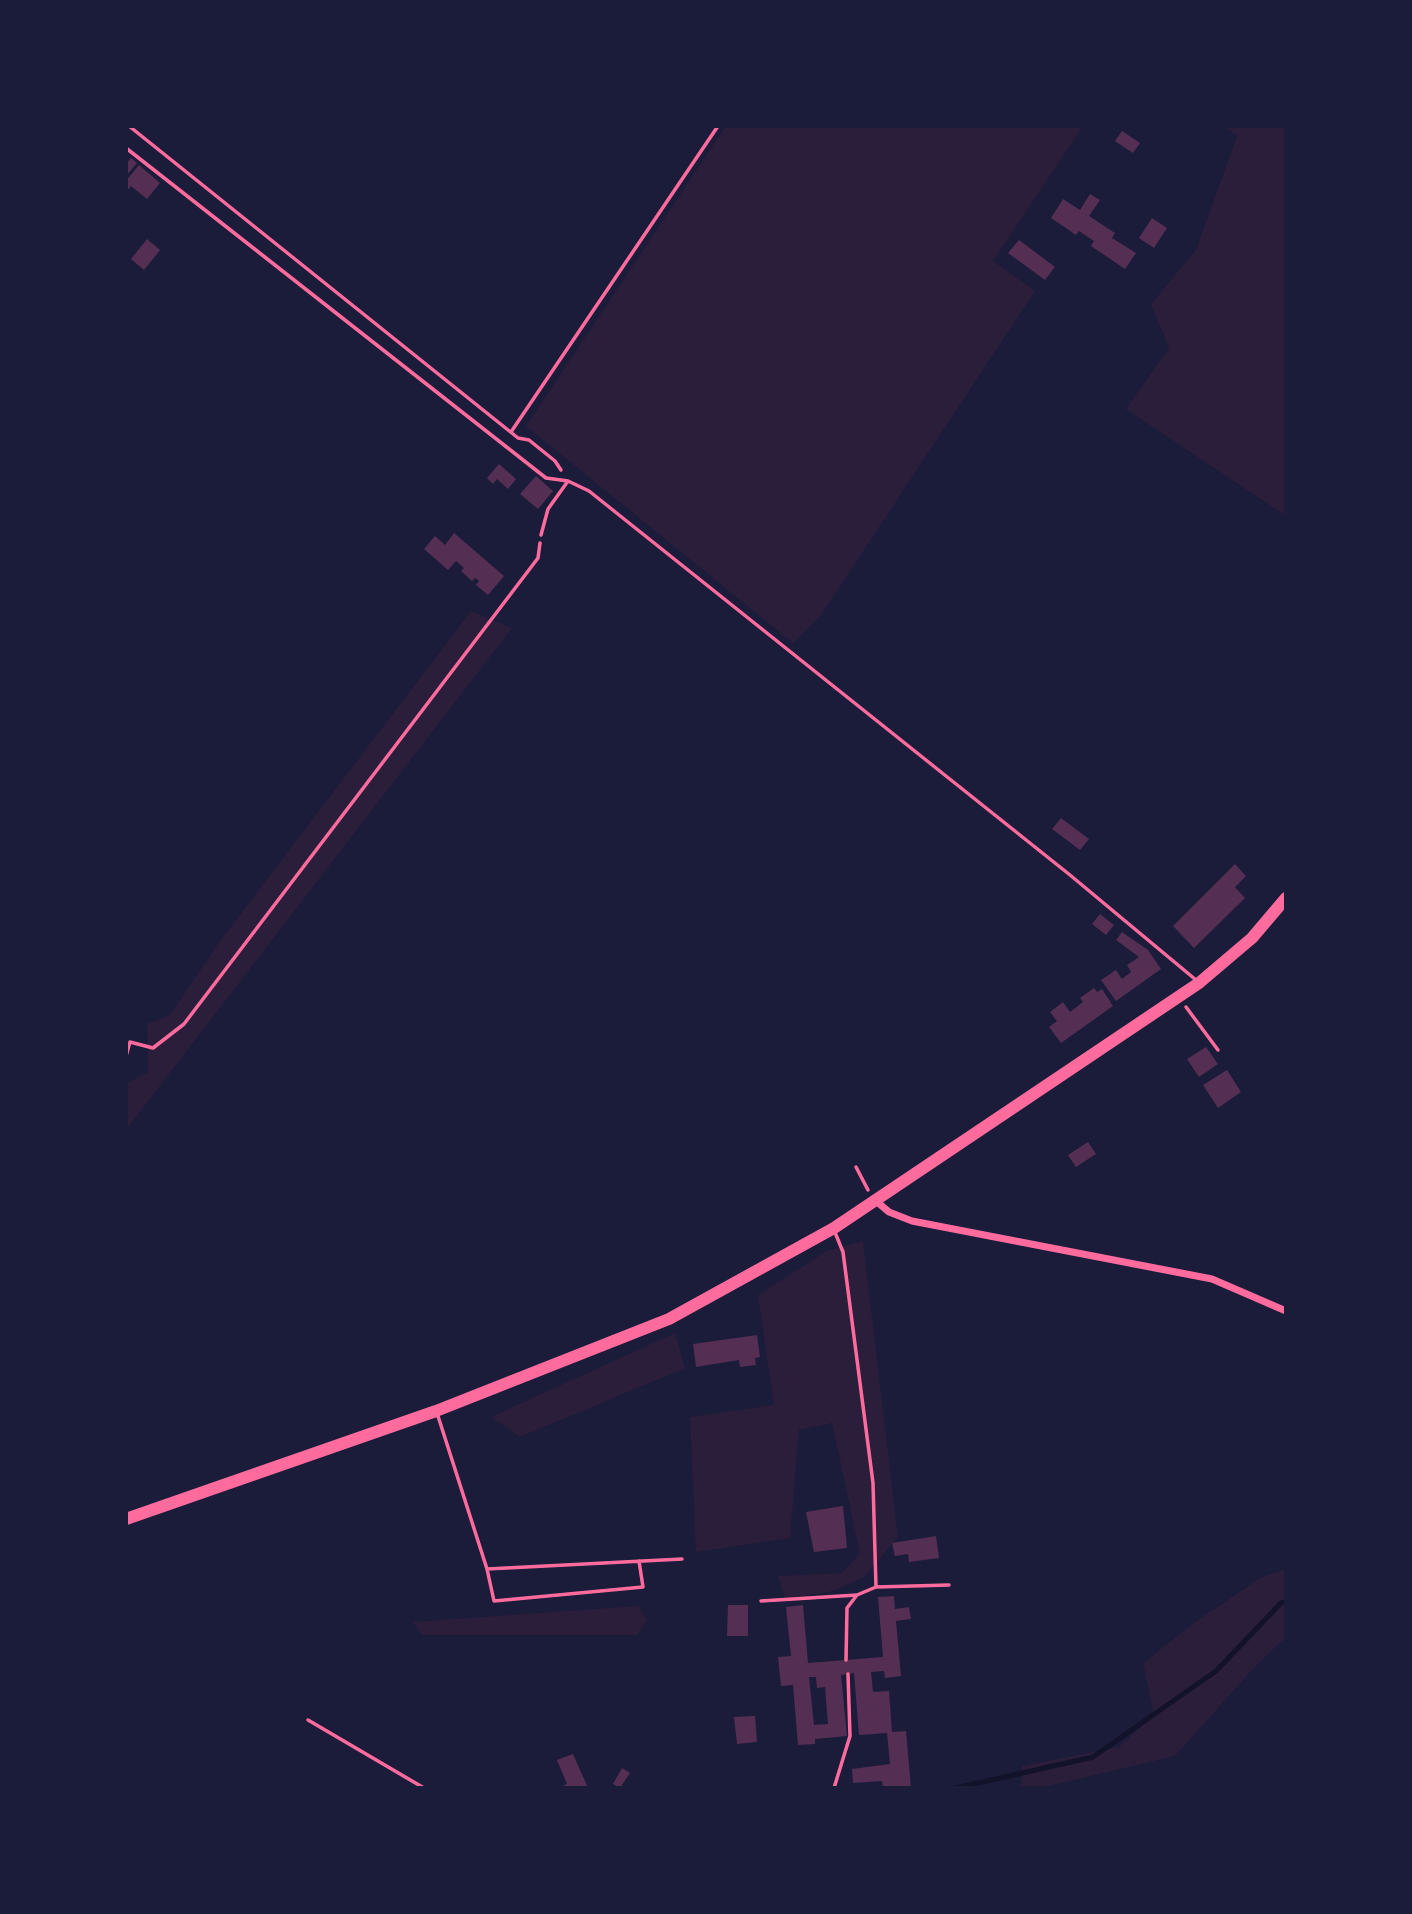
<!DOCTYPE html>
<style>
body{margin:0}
#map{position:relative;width:1412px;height:1914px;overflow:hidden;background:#1b1b3a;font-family:"Work Sans",sans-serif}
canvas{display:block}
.frame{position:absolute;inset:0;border:128px solid #1b1b3a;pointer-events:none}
</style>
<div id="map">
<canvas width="1412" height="1914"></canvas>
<div class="frame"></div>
</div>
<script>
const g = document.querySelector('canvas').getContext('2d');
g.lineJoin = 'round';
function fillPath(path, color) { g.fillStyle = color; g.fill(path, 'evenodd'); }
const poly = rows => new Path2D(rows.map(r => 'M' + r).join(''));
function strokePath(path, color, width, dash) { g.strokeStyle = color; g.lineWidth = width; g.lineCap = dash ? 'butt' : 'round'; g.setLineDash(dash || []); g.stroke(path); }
fillPath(poly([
 [726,126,1083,126,993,261,1035,291,821,615,793,643,526,426],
 [1224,126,1286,126,1286,516,1126,409,1169,348,1151,304,1196,250,1237,136],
 [471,611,512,628,126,1130,126,1084,148,1072,147,1024,170,1015,220,941],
 [863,1241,898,1537,863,1578,829,1592,785,1599,778,1576,842,1573,860,1553,832,1423,799,1430,790,1538,696,1552,690,1417,774,1405,758,1295,827,1251],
 [675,1333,685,1368,520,1437,491,1417],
 [1286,1569,1286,1637,1253,1669,1175,1756,1040,1788,1021,1788,1022,1766,1119,1747,1154,1715,1143,1663,1198,1620,1262,1577],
 [638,1606,647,1620,637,1635,422,1635,413,1622]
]), '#2a1e3b');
strokePath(poly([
 [956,1788,1093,1757,1216,1671,1281,1603,1286,1601]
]), '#12122b', 5);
fillPath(poly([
 [1122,131,1140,143,1133,153,1115,141],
 [131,158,137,163,126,176,126,164],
 [139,165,160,183,147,199,131,186,126,192,126,181],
 [1090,194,1100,200,1089,216,1115,233,1112,238,1136,253,1125,269,1091,246,1094,241,1079,231,1076,235,1051,218,1063,199,1080,210],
 [1152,218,1167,228,1154,248,1139,238],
 [147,239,160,250,144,270,131,259],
 [1019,240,1055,267,1045,280,1008,253],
 [499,464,516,479,508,489,497,479,493,484,487,478],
 [536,476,553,491,538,509,520,494],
 [454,533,504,576,488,595,476,585,479,581,475,578,472,581,461,571,464,568,456,561,448,570,424,549,435,536,445,545],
 [1061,818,1089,839,1080,850,1052,829],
 [1235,864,1246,876,1235,887,1245,898,1194,948,1173,926],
 [1100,914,1114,925,1106,935,1092,924],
 [1122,932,1148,950,1161,969,1116,1001,1101,980,1116,970,1122,979,1131,972,1127,965,1139,957,1116,940],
 [1094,988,1097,992,1102,989,1113,1006,1061,1043,1049,1027,1057,1021,1050,1012,1063,1002,1070,1012,1083,1002,1080,998],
 [1206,1047,1218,1064,1199,1077,1187,1059],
 [1227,1070,1241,1092,1218,1108,1203,1085],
 [1088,1142,1096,1154,1076,1167,1068,1155],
 [757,1335,760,1357,755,1358,756,1365,740,1367,739,1360,696,1367,693,1344],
 [843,1506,847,1548,814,1552,806,1512],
 [936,1536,939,1558,909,1562,908,1554,895,1556,892,1543],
 [894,1596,895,1609,909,1607,911,1619,896,1621,901,1676,885,1678,884,1671,871,1672,873,1692,889,1691,892,1732,906,1731,911,1788,883,1788,882,1781,853,1783,852,1769,890,1764,887,1733,859,1735,854,1673,841,1675,847,1736,815,1739,815,1744,798,1745,793,1685,781,1686,778,1657,791,1656,786,1607,803,1605,808,1663,883,1657,878,1597],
 [809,1677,816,1677,817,1688,825,1687,828,1724,814,1725],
 [728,1605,748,1605,748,1636,727,1636],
 [755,1716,757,1742,737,1744,734,1717],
 [573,1754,588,1788,563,1786,567,1784,557,1760],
 [622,1768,630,1773,620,1788,613,1784]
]), '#542f53');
strokePath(poly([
 [129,126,518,438,529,440,555,461,561,470],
 [511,432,718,126],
 [1186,1007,1218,1050],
 [126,1056,130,1042,153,1048,184,1024,538,558,540,543],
 [856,1167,868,1190],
 [308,1720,424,1788]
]), '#ff6b9d', 3.5);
strokePath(poly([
 [126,148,546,478,568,481,589,491,1070,875,1196,980],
 [541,535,548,509,568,481],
 [834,1230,843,1252,873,1483,876,1587,857,1595,847,1608,846,1660],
 [437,1413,487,1569,682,1559],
 [487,1569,494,1601,643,1587,639,1561],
 [876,1587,949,1585],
 [761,1601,857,1595],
 [834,1788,850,1736,848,1674]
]), '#ff6b9d', 3.5);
strokePath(poly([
 [876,1201,889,1212,912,1221,1212,1279,1286,1311]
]), '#ff6b9d', 7);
strokePath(poly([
 [126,1519,436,1411,669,1319,834,1228,1199,983,1252,938,1286,898]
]), '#ff6b9d', 12);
</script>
